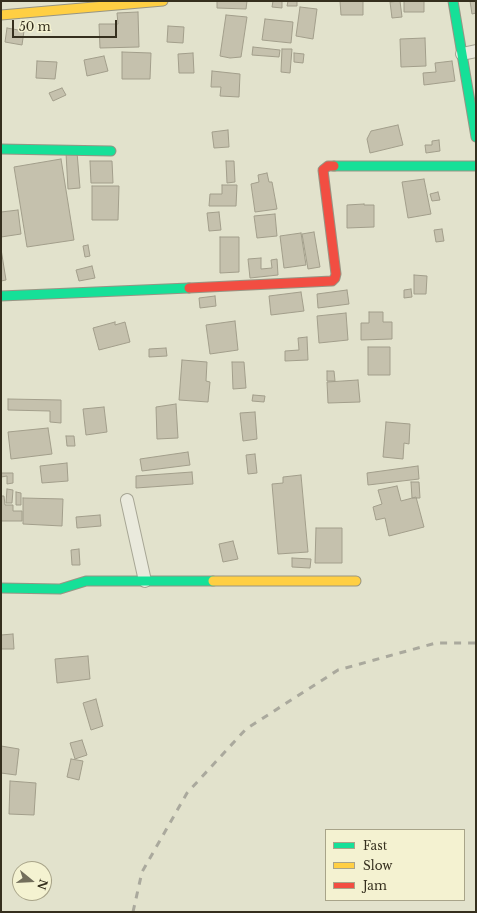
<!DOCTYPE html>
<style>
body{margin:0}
#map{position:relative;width:477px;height:913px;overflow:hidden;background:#e2e2cc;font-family:"Libre Baskerville",serif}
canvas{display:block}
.frame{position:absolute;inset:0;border:2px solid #352f1e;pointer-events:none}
.legend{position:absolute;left:325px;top:829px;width:140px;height:72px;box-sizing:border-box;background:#f4f2d1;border:1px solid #a8a489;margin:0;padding:5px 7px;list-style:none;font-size:12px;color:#352f1e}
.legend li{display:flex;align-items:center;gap:8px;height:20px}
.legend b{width:20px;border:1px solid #a8a489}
.north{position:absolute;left:12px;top:861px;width:40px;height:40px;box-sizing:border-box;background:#f4f2d1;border:1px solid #a8a489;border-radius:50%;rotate:108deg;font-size:11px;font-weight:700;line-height:16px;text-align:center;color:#352f1e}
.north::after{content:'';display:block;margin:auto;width:14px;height:18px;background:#726e5b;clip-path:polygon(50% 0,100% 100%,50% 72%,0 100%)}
.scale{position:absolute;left:12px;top:20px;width:105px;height:18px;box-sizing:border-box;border:2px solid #352f1e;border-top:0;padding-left:5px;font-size:12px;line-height:14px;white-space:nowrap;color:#352f1e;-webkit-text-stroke:3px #f4f2d1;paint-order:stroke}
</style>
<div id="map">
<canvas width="477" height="913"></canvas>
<div class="frame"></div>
<ul class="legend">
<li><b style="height:5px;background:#16e098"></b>Fast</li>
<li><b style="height:5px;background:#ffcf43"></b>Slow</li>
<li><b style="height:5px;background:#f24e42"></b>Jam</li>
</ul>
<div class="north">N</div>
<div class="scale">50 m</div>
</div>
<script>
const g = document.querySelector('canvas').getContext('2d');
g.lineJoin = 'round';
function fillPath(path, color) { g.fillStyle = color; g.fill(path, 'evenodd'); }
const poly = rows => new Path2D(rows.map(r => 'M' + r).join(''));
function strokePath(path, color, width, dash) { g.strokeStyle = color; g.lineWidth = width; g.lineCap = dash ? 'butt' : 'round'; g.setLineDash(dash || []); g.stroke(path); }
const building = poly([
 [217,1,247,1,246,9,217,8,217,1],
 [273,1,282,1,282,8,272,7,273,1],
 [288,1,297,1,297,6,287,6,288,1],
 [340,1,363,1,363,15,341,15,340,1],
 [400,1,402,17,392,18,390,2,400,1],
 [404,1,424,1,424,12,404,12,404,1],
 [470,1,476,1,476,13,472,14,470,1],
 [300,7,317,9,313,39,296,36,300,7],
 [138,12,139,47,100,48,99,24,118,24,117,13,138,12],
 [226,15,247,17,241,57,230,58,220,56,226,15],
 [265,19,293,22,291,43,262,40,265,19],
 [168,26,184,27,183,43,167,42,168,26],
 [7,28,24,31,22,45,5,42,7,28],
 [425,38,426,66,401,67,400,39,425,38],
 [253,47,280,50,279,57,252,55,253,47],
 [282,49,292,49,290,73,281,72,282,49],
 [122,52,151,53,150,79,122,79,122,52],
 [193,53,194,73,179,73,178,54,193,53],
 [294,53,304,54,303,63,294,62,294,53],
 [104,56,108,71,87,76,84,60,104,56],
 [37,61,57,62,55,79,36,78,37,61],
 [452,61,455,81,424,85,423,73,436,72,435,63,452,61],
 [212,71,240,74,239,97,220,96,221,87,211,87,212,71],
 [62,88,66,95,53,101,49,93,62,88],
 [398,125,403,145,370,153,367,139,371,131,398,125],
 [228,130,229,147,214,148,212,132,228,130],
 [439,140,440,151,426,153,425,145,432,145,432,141,439,140],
 [77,152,80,188,68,189,66,153,77,152],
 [61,159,74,240,27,247,14,167,61,159],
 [90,161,112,161,113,183,91,183,90,161],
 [226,161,234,161,235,182,227,183,226,161],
 [267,173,269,182,272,182,277,209,255,212,251,184,259,182,258,175,267,173],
 [424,179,431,214,408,218,402,182,424,179],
 [222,185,237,185,236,206,209,206,210,194,222,194,222,185],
 [92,186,119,186,118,220,92,220,92,186],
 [438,192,440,200,432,201,430,194,438,192],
 [364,204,364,205,374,205,374,227,347,228,347,205,364,204],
 [18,210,21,234,1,237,1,212,18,210],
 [219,212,221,230,209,231,207,213,219,212],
 [275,214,277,236,257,238,254,216,275,214],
 [442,229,444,241,436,242,434,230,442,229],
 [314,232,320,267,308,269,302,234,314,232],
 [301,233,306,265,284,268,280,236,301,233],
 [220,237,239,237,239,272,220,273,220,237],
 [88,245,90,256,85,257,83,246,88,245],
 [1,249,6,280,1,281,1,249],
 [261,258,261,269,272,268,271,260,277,259,278,275,250,278,248,259,261,258],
 [92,266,95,278,79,281,76,270,92,266],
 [414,275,427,276,426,294,414,294,414,275],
 [411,289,412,297,404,298,404,290,411,289],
 [347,290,349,304,318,308,317,294,347,290],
 [301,292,304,311,271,315,269,296,301,292],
 [215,296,216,306,200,308,199,298,215,296],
 [369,312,383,312,383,322,392,322,392,339,361,340,361,323,369,323,369,312],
 [346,313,348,340,319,343,317,316,346,313],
 [235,321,238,350,210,354,206,325,235,321],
 [115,322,115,325,125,322,130,342,99,350,93,328,115,322],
 [307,337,308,360,285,361,285,351,299,350,298,338,307,337],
 [368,347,390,347,390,375,368,375,368,347],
 [166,348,167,356,149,357,149,349,166,348],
 [182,360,207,362,206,381,210,382,208,402,179,400,182,360],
 [232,362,244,362,246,388,233,389,232,362],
 [327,371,334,371,335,381,327,381,327,371],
 [358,380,360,402,328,403,327,382,358,380],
 [253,395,265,396,264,402,252,401,253,395],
 [8,399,61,400,61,423,50,422,50,411,8,410,8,399],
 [176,404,178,438,157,439,156,407,176,404],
 [104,407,107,432,86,435,83,409,104,407],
 [255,412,257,439,243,441,240,413,255,412],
 [386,422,410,424,409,444,404,443,403,459,383,457,386,422],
 [48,428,52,454,11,459,8,432,48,428],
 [66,436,74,436,75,446,67,446,66,436],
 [188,452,190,465,142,471,140,459,188,452],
 [255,454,257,473,248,474,246,455,255,454],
 [67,463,68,481,42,483,40,466,67,463],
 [418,466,419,479,368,485,367,473,418,466],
 [192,472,193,484,136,488,136,476,192,472],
 [1,473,13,473,13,483,7,484,7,476,1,477,1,473],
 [301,475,308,552,278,554,272,484,283,483,283,477,301,475],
 [411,482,419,482,420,498,412,498,411,482],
 [397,486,401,501,416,497,424,527,389,536,385,518,376,520,373,507,382,504,378,490,397,486],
 [7,489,13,490,12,503,6,503,7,489],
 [16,492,21,493,21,505,16,505,16,492],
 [1,496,4,496,5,505,13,505,13,511,22,511,22,521,1,521,1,496],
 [23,498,63,499,62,526,23,524,23,498],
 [100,515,101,526,77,528,76,517,100,515],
 [316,528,342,528,342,563,315,563,316,528],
 [233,541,238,559,223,562,219,544,233,541],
 [79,549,80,565,72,565,71,550,79,549],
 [292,558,311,559,310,568,292,567,292,558],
 [13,634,14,649,1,649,1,635,13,634],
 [88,656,90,679,57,683,55,659,88,656],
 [96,699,103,726,91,730,83,703,96,699],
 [82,740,87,755,75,759,70,743,82,740],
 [1,746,19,749,16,775,1,773,1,746],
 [71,759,83,761,79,780,67,777,71,759],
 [10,781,36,783,34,815,9,814,10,781]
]);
fillPath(building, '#c5c1ad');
strokePath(building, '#a29e8b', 1);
const street = poly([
 [462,54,476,51],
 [127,500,145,581]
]);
const fast = poly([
 [453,1,476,137],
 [1,149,111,151],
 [334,166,476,166],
 [1,296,189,288],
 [1,588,60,589,86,581,213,581]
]);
const slow = poly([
 [1,15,163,1],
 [213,581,356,581]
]);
const jam = poly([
 [189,288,332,281,335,278,336,274,323,170,328,166,334,166]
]);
strokePath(street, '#a7a695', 14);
strokePath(fast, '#979584', 11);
strokePath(slow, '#979584', 11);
strokePath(jam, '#979584', 11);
strokePath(street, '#eaeadd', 12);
strokePath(fast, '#16e098', 9);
strokePath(slow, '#ffcf43', 9);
strokePath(jam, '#f24e42', 9);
strokePath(poly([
 [133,912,142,872,187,793,246,729,338,670,436,643,476,643]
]), '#aaa99d', 3, [7, 7]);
</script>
